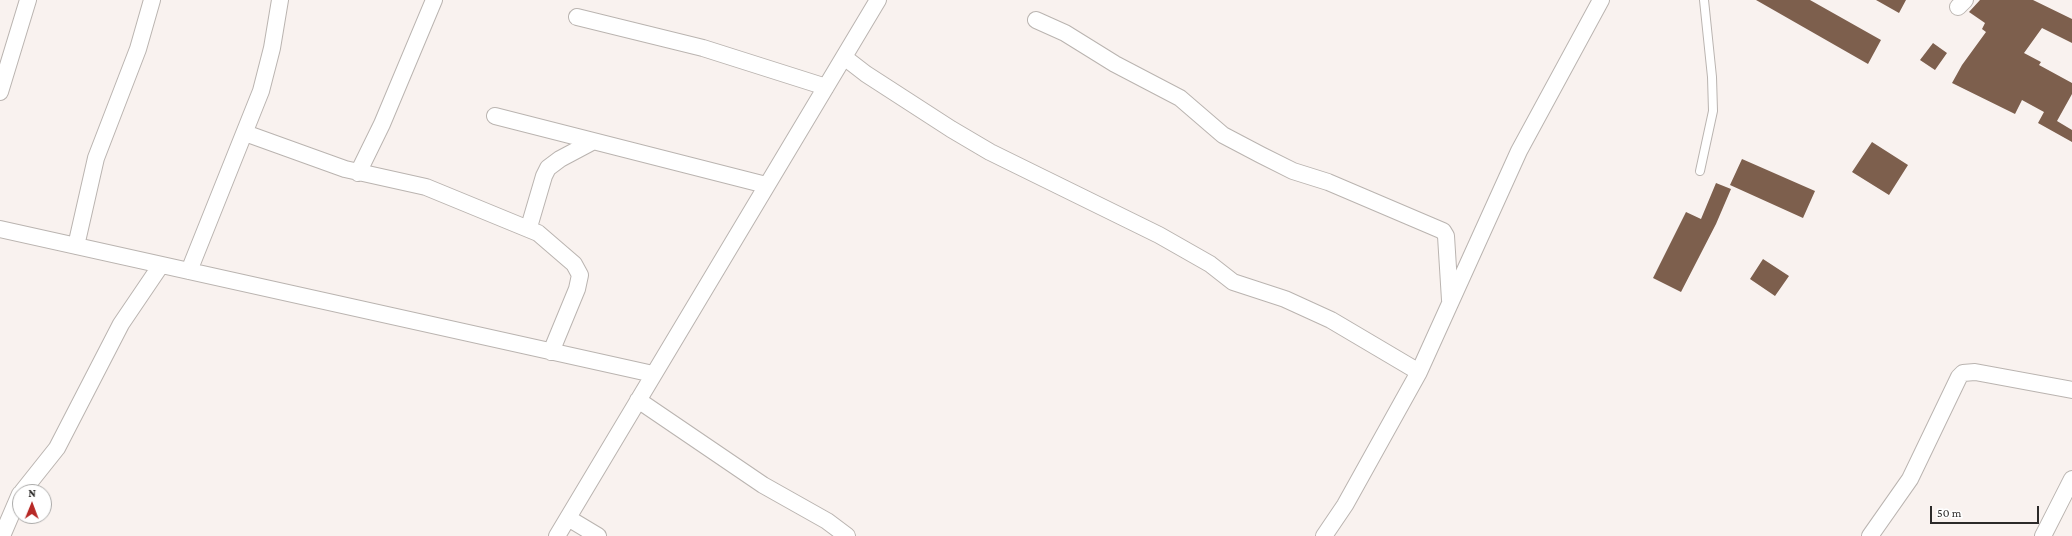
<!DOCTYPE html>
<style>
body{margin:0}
#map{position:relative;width:2072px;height:536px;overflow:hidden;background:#f9f2ef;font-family:"Crimson Pro",serif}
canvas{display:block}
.north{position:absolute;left:12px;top:484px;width:40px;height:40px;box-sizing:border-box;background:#fff;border:1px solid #abaaa9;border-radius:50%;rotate:1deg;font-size:11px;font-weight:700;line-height:16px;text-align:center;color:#2c2a29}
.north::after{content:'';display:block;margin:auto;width:14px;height:18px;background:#b72825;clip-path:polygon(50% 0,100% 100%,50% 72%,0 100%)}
.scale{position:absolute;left:1930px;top:506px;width:109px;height:18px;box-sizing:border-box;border:2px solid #2c2a29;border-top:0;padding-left:5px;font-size:12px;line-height:14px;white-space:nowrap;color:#2c2a29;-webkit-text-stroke:3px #fff;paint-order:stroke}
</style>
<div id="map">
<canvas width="2072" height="536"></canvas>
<div class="north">N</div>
<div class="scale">50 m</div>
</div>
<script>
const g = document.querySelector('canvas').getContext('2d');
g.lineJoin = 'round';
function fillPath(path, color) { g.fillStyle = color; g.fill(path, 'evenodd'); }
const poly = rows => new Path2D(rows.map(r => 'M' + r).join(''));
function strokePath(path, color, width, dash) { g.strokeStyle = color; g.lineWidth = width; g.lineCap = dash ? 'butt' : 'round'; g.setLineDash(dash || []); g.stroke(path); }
fillPath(poly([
 [1756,0,1810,0,1881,40,1868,64],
 [1876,0,1906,0,1899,13],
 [1980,0,2033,0,2072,19,2072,43,2042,28,2024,53,2041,62,2039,65,2072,83,2072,94,2057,121,2072,130,2072,142,2038,123,2044,112,2022,100,2015,114,1952,83,1962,65,1986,32,1982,29,1985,23,1969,12],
 [1933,43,1947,53,1935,70,1920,60],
 [1872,142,1908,165,1889,195,1852,172],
 [1742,159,1815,191,1803,218,1730,185],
 [1716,183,1731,189,1716,224,1681,292,1653,278,1686,212,1701,219],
 [1763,259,1789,276,1775,296,1750,279]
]), '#7d5f4d');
const service = poly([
 [1700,171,1713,111,1712,77,1704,0]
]);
const minor = poly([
 [1958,7,1965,0],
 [577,17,703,48,826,87],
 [1036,20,1065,33,1115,64,1180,98,1223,135,1261,155,1293,171,1328,182,1443,231,1446,236,1450,300],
 [844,57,866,74,951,129,990,152,1159,235,1210,264,1233,282,1285,299,1331,320,1419,372],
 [0,92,28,0],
 [495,116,766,185],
 [245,133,345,169,426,187,538,233,574,264,580,275,577,289,551,352],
 [358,173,382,124,434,0],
 [529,227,544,176,548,168,560,159,592,142],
 [0,229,653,374],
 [76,246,96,158,138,49,152,0],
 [189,271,261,91,272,48,280,0],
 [638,400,763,485,827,521,847,536],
 [22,492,57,448,121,324,161,265],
 [568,518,598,536],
 [2,536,20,494],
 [557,536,878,0],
 [1324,536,1345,505,1419,372,1519,151,1601,0],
 [1870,536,1910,479,1959,377,1963,373,1975,372,2072,390],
 [2043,536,2072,479]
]);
strokePath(service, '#bab4b0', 10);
strokePath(minor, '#bab4b0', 18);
strokePath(service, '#fff', 8);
strokePath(minor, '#fff', 16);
</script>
